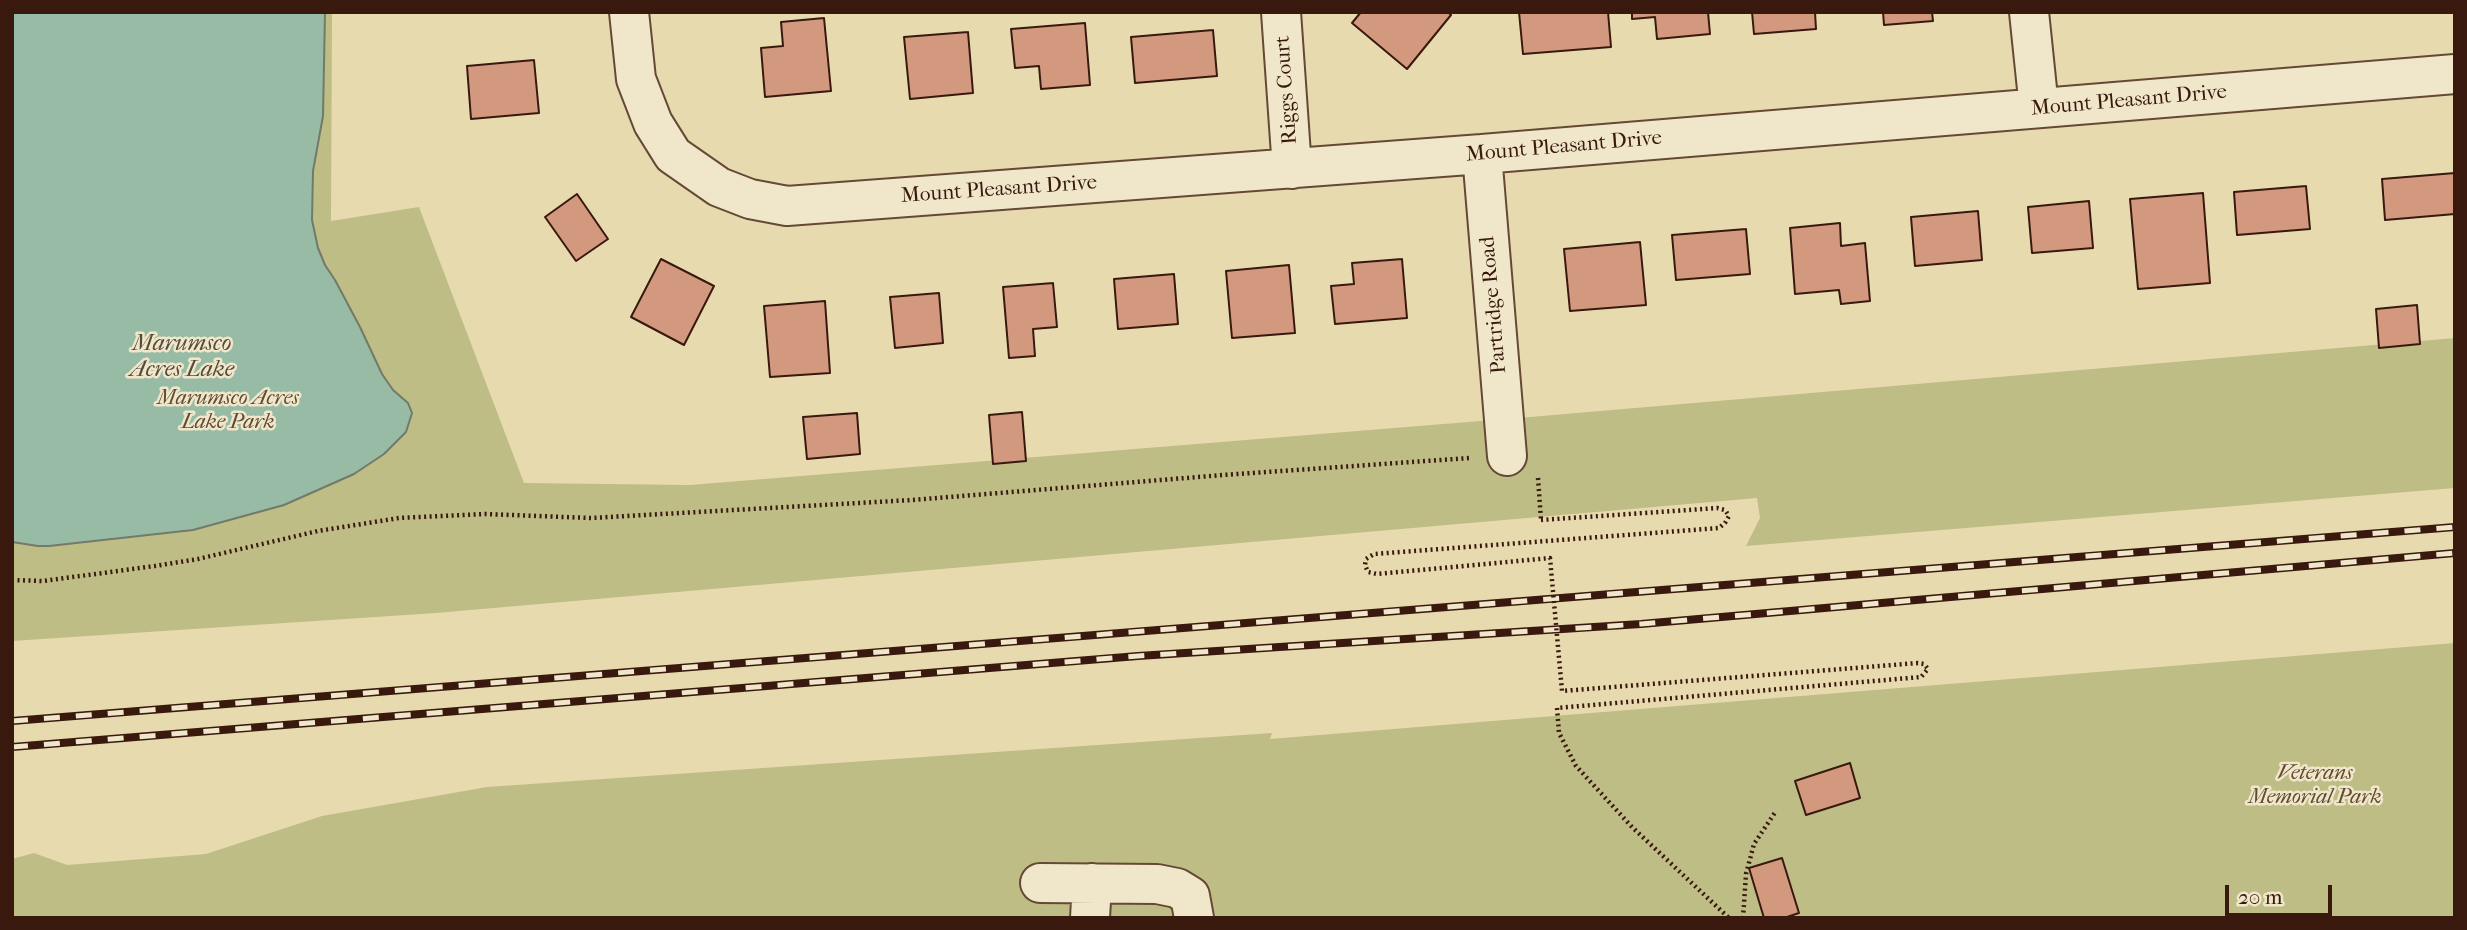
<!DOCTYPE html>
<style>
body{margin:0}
#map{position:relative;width:2467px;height:930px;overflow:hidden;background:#e8daaf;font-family:"IM FELL French Canon",serif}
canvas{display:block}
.frame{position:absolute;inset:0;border:14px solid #39190e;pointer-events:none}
.scale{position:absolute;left:2225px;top:885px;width:107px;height:32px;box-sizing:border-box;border:4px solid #39190e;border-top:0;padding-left:9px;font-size:21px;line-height:24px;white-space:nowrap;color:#39190e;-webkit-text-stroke:5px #f0e7cb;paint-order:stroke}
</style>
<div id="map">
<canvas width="2467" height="930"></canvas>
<div class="frame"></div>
<div class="scale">20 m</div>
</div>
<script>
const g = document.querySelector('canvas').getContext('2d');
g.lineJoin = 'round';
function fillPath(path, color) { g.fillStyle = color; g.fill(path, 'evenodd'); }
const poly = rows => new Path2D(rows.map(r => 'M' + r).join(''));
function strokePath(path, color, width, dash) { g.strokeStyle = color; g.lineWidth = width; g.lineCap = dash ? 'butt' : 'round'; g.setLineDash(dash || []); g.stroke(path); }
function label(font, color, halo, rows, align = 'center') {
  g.font = font + ' "IM FELL French Canon",serif'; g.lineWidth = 5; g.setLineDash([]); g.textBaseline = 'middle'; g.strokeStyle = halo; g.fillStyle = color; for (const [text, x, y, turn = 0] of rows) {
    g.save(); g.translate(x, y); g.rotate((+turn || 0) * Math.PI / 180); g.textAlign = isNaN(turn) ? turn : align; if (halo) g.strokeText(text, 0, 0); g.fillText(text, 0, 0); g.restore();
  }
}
fillPath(poly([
 [12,12,332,12,331,221,419,207,524,483,690,485,1530,417,2455,338,2455,488,1746,546,1760,518,1757,498,436,613,12,641],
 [2455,643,2455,918,12,918,12,859,34,853,67,865,206,854,322,816,487,787,1272,733,1270,739]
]), '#bebd85');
const water = poly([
 [12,12,325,12,323,116,313,171,312,220,318,248,325,265,335,280,360,327,382,374,393,390,408,403,412,413,406,432,384,454,354,474,284,505,193,530,49,546,38,546,12,542,12,12]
]);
fillPath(water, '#98bba5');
strokePath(water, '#727a69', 2);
const building = poly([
 [1361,12,1448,12,1451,15,1407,69,1352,23,1361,12],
 [1519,12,1608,12,1611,47,1523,54,1519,12],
 [1632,12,1708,12,1710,34,1657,39,1655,17,1632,19,1632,12],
 [1752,12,1815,12,1816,29,1754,34,1752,12],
 [1883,12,1932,12,1933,21,1884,25,1883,12],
 [824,18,831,91,765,97,761,48,783,46,781,22,824,18],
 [1085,23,1090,85,1041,89,1039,66,1015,68,1011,29,1085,23],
 [1213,30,1217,76,1135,83,1131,37,1213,30],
 [968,32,973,93,910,99,904,37,968,32],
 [534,60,539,113,471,119,467,66,534,60],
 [2455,173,2455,214,2385,220,2382,179,2455,173],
 [2306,186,2310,229,2237,235,2234,192,2306,186],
 [2203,193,2210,283,2138,289,2130,199,2203,193],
 [577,194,608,239,576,261,545,217,577,194],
 [2089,201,2093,248,2032,253,2028,207,2089,201],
 [1978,211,1982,260,1915,266,1911,217,1978,211],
 [1840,223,1841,246,1865,243,1870,301,1841,304,1839,290,1795,294,1790,228,1840,223],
 [1746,229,1750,274,1676,280,1672,235,1746,229],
 [1640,242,1646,305,1570,311,1564,249,1640,242],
 [661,259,714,286,684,345,631,317,661,259],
 [1402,259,1407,318,1335,324,1331,286,1354,284,1352,263,1402,259],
 [1289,265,1295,333,1232,338,1226,271,1289,265],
 [1174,274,1178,324,1118,329,1114,279,1174,274],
 [1053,283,1057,327,1033,329,1035,356,1009,358,1003,287,1053,283],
 [939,293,943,343,895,348,890,297,939,293],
 [825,301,830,373,770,377,764,306,825,301],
 [2417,305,2420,344,2379,348,2376,309,2417,305],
 [1022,412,1026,461,993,464,989,415,1022,412],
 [857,413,860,454,807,459,803,417,857,413],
 [1850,763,1860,798,1806,815,1795,781,1850,763],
 [1782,858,1799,913,1784,918,1764,918,1749,868,1782,858]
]);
fillPath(building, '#d2997f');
strokePath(building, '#39190e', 2);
const minor = poly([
 [629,12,636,79,653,123,673,155,719,187,750,199,787,206,1482,154,2455,74],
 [1281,12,1292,169],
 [2029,12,2039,108],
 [1482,154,1507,456],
 [1040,883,1157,884,1177,888,1190,896,1194,918],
 [1090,918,1092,883]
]);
strokePath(minor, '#654936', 42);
strokePath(poly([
 [1538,478,1541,520],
 [12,580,43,581,155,566,198,559,318,531,399,518,485,514,591,518,912,500,1223,475,1470,458],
 [1557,708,1559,733,1576,766,1632,827,1729,918],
 [1743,918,1746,874,1754,844,1776,811]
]), '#39190e', 4.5, [2, 3.5]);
strokePath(minor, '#f0e7cb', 38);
const rail = poly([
 [12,721,2455,527],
 [12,747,1138,656,1641,624,2455,553]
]);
strokePath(rail, '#39190e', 8);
strokePath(rail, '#f0e7cb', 5, [16]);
strokePath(poly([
 [1541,520,1717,508,1725,510,1729,516,1725,523,1719,528,1374,554,1366,559,1365,565,1368,572,1377,574,1550,558,1562,691,1918,663,1924,664,1928,669,1921,677,1557,708]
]), '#39190e', 4.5, [2, 3.5]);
label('21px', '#39190e', '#f0e7cb', [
 ["Riggs Court",1287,90,-94],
 ["Mount Pleasant Drive",2129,101,-5],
 ["Mount Pleasant Drive",1564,147,-5],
 ["Mount Pleasant Drive",999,190,-4],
 ["Partridge Road",1494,305,-95]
]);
label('italic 21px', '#614a32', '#f0e7cb', [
 ["Marumsco Acres",228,399],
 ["Lake Park",228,423],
 ["Veterans",2315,774],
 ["Memorial Park",2315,798]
]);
label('italic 23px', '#564a3b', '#f0e7cb', [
 ["Marumsco",182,344],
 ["Acres Lake",182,370]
]);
</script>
